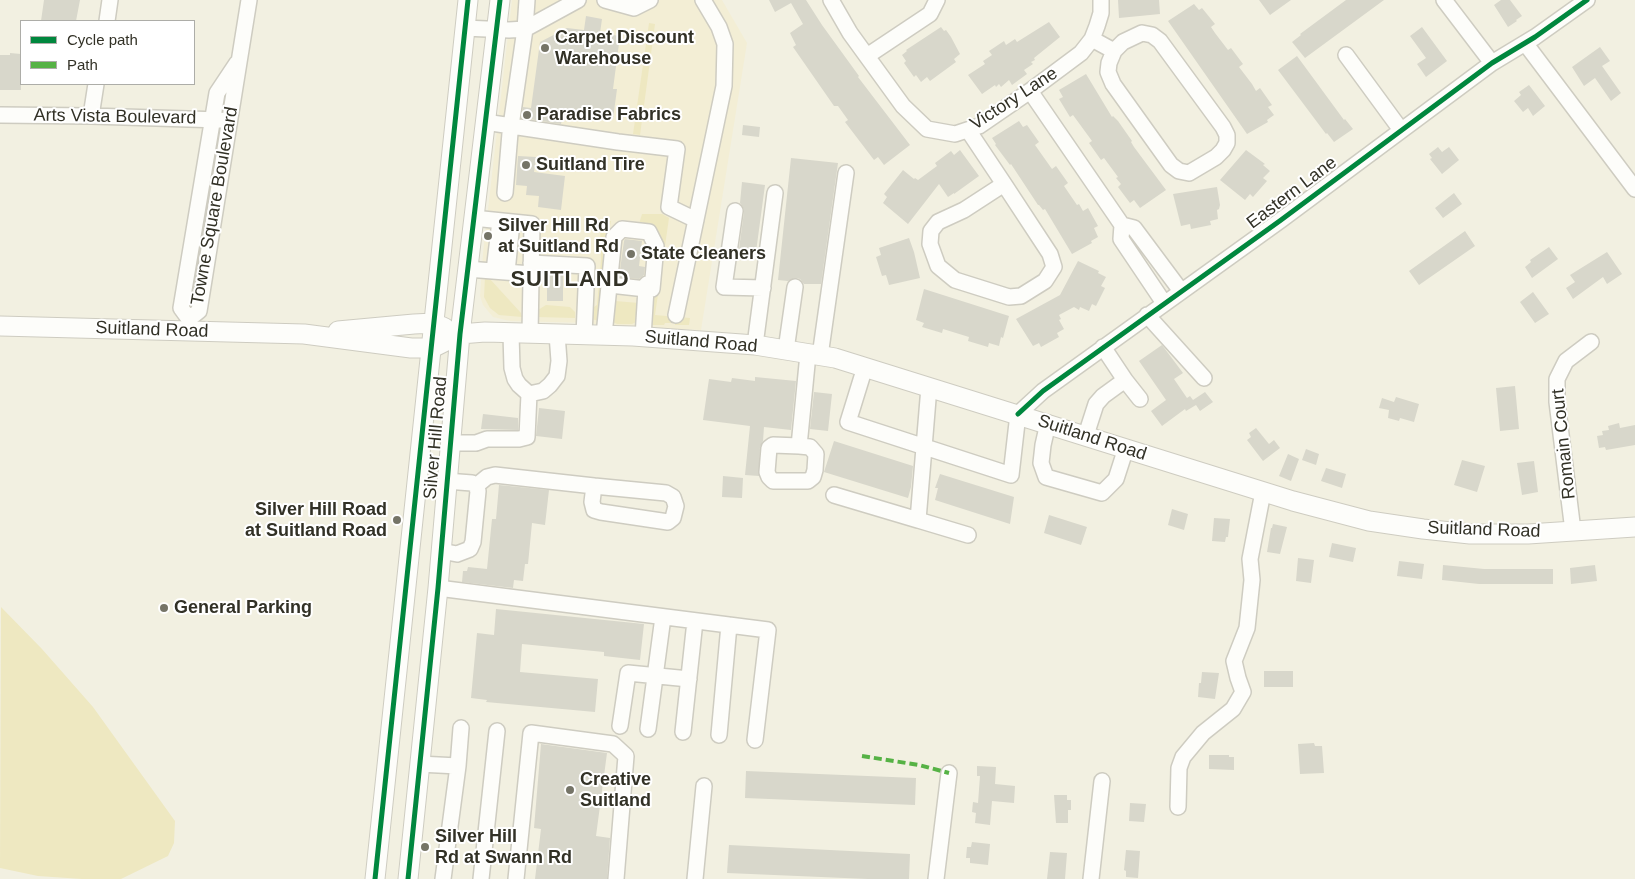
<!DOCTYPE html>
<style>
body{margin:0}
#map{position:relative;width:1635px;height:879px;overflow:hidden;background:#f2f0e1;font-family:Arial,sans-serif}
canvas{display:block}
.legend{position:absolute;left:20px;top:20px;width:175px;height:65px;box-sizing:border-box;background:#fff;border:1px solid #adada8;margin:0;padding:6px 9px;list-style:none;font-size:15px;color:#323126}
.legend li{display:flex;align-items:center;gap:10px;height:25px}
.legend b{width:25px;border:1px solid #adada8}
</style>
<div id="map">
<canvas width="1635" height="879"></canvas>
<ul class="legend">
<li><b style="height:6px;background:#00873e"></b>Cycle path</li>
<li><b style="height:6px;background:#56b245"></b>Path</li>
</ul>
</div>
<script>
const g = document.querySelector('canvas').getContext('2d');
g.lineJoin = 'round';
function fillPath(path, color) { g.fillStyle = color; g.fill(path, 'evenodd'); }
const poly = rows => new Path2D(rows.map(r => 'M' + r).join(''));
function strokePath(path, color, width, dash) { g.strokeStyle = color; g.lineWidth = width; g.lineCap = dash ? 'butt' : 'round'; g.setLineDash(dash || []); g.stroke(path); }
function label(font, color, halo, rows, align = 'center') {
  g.font = font + ' Arial,sans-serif'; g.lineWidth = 4; g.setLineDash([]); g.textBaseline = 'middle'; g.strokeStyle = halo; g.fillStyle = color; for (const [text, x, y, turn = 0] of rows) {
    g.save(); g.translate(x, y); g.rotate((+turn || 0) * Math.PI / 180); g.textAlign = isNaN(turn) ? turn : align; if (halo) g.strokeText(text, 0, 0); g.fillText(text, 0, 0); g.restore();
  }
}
fillPath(poly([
 [512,0,722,0,747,43,701,330,601,326,591,323,510,321,493,317,483,305,480,296,483,253]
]), '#f3eed5');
fillPath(poly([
 [649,23,655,24,640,135,633,134],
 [642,214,662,214,669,218,655,315,690,318,689,325,675,325,675,323,665,323,664,325,651,325,648,323,652,298,656,296,660,242,655,228,639,224],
 [600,221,611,221,608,235,601,321,590,319,591,309,597,305,601,260],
 [485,277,489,278,521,313,522,317,499,315,490,308,484,297],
 [615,301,639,303,636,322,632,324,617,324,613,322],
 [546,305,570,307,575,312,575,318,536,317,538,310],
 [1,607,42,649,93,707,175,821,174,843,168,856,121,879,82,879,38,876,0,868]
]), '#eee8c1');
fillPath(poly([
 [44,0,80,0,76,21,41,21],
 [769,0,806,0,822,25,859,76,858,77,910,145,884,165,878,157,874,160,845,122,848,120,838,106,834,106,793,47,796,45,790,33,803,24,791,3,775,12],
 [1118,0,1159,0,1160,14,1119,18],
 [1259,0,1291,0,1270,15],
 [1346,0,1384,0,1305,58,1292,42,1301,35,1300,34],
 [1501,0,1510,0,1522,16,1516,20,1517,21,1508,27,1494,5],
 [1194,4,1199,10,1202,8,1215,24,1211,27,1215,33,1228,50,1231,48,1243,64,1239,67,1252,84,1256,91,1260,88,1272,105,1268,107,1274,115,1267,120,1268,122,1247,134,1168,21],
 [586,16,602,19,600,33,620,36,613,89,617,89,613,119,572,113,571,120,562,119,561,124,522,118,523,107,531,108,540,42,567,28,584,30],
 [1049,22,1060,37,1034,58,1035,60,1031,62,1033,64,1024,70,1027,74,1012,85,1009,80,1001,87,999,84,996,87,995,85,982,94,968,75,985,64,983,61,992,55,989,51,1004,41,1006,45,1015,39,1017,42],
 [941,27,944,31,946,30,951,37,960,54,954,59,956,62,930,81,927,77,921,82,916,75,914,77,904,63,906,61,902,55,907,51,906,50],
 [1422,27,1447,61,1426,77,1417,64,1426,58,1410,36],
 [1600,47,1610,61,1602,66,1621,93,1611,101,1595,78,1584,86,1572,67],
 [10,53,21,54,21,90,0,90,0,55,10,55],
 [1297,56,1344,120,1345,119,1353,129,1334,142,1327,133,1326,134,1278,70],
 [1086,74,1112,117,1113,116,1118,121,1132,141,1131,142,1134,147,1166,190,1140,208,1134,200,1130,203,1118,187,1121,184,1116,178,1118,177,1104,158,1101,160,1089,143,1092,141,1073,115,1070,117,1059,99,1063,97,1059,90],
 [1529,85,1545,106,1533,116,1528,108,1523,112,1514,101,1521,95,1519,92],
 [1019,121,1023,127,1027,125,1039,142,1035,145,1052,169,1056,166,1068,183,1064,186,1077,205,1079,204,1083,211,1088,208,1098,226,1094,228,1098,237,1091,241,1092,243,1072,254,1045,209,1043,210,1039,205,1038,205,1011,164,1010,165,995,145,996,144,992,138],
 [743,125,760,127,759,137,742,135],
 [1438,147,1442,152,1449,147,1459,160,1442,174,1430,159,1432,158,1429,154],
 [960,150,979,176,954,194,954,193,948,197,939,184,908,224,883,203,887,197,884,194,903,170,914,179,915,178,918,180,937,166,935,163,951,151,954,155],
 [1246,150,1265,164,1263,165,1270,171,1263,178,1267,181,1253,197,1250,194,1245,200,1220,180],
 [518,156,536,157,534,172,565,176,561,210,538,207,539,196,526,195,527,186,516,185],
 [791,158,838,163,821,284,804,284,800,279,796,278,788,281,778,280],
 [742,182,765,185,756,252,739,249,744,212,743,207,740,203],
 [1217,187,1220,205,1219,209,1217,210,1218,219,1210,221,1211,225,1191,229,1190,224,1181,226,1173,194],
 [1454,193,1462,204,1443,218,1435,208],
 [1465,231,1475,246,1419,285,1409,271],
 [909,238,914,252,920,278,889,285,886,275,882,276,876,257,881,255,879,248],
 [625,239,642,241,639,266,645,267,644,275,639,279,619,277,624,241],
 [1549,247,1558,259,1532,278,1525,267,1531,262,1530,260],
 [1607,252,1622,274,1607,284,1603,277,1573,299,1566,288,1575,282,1570,275],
 [1078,261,1099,271,1098,273,1106,277,1101,286,1105,288,1096,306,1092,304,1089,311,1080,307,1079,310,1074,307,1059,315,1061,319,1059,320,1064,329,1057,333,1059,337,1041,347,1039,343,1033,346,1016,319,1060,295],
 [547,273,563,274,563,301,547,301],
 [924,289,1009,316,1003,338,1001,337,999,346,989,343,988,347,968,341,969,337,943,329,942,333,922,327,924,323,916,320],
 [1533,292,1549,314,1535,323,1520,302],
 [1162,345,1183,373,1174,379,1187,398,1190,396,1193,400,1205,392,1213,402,1200,411,1196,405,1186,411,1185,409,1162,426,1151,411,1166,400,1139,361],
 [755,377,796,381,791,430,764,427,763,441,760,447,759,476,745,475,750,426,703,420,709,379,731,382,732,378,755,381],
 [1515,386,1519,429,1500,431,1496,388],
 [814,392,832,394,828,431,810,429],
 [1396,397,1419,404,1414,422,1400,418,1399,421,1388,418,1389,410,1379,408,1382,398,1394,402],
 [539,408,565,411,562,439,536,436],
 [483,414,518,418,518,430,481,429],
 [1619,423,1620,428,1635,425,1635,445,1606,450,1605,447,1599,448,1597,436,1603,435,1602,431,1609,430,1608,426],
 [1256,428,1269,444,1274,440,1280,448,1263,461,1247,440,1251,437,1249,433],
 [834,441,913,466,911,487,908,498,824,472],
 [1306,449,1319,454,1316,465,1302,460],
 [1288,454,1299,459,1291,481,1279,476],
 [1462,460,1485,466,1477,492,1454,485],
 [1534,461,1538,492,1522,495,1517,463],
 [1326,468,1346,474,1342,488,1321,481],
 [940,474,1014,497,1010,524,935,500,938,488,935,488],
 [723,476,743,478,742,498,722,497],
 [499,485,549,490,545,525,532,523,528,564,525,564,523,581,514,580,513,588,462,582,463,571,467,571,468,567,487,569,492,519,496,519],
 [1172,509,1188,514,1184,530,1168,525],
 [1049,515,1087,527,1081,545,1044,533],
 [1214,518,1230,519,1228,537,1226,537,1225,542,1212,541],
 [1273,524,1287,527,1280,554,1267,552,1271,528,1272,528],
 [1332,543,1356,548,1353,562,1329,557],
 [1298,558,1314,560,1311,583,1296,581],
 [1399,561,1424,564,1422,579,1397,576],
 [1443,565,1484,569,1553,569,1553,584,1479,584,1442,580],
 [1595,565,1597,581,1571,584,1570,568],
 [496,609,644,624,640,660,604,656,604,652,522,644,520,672,598,679,595,712,486,702,487,700,471,698,477,633,494,635],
 [1264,671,1293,671,1293,687,1264,687],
 [1202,672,1219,673,1215,699,1198,697,1199,683,1201,683],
 [1314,743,1315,746,1322,746,1324,773,1300,774,1298,744],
 [541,744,607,753,596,836,610,838,607,879,535,879,541,829,534,828],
 [1209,755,1229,755,1229,757,1234,757,1234,770,1209,769],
 [977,766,996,767,995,784,1015,786,1014,803,992,801,990,825,975,823,976,813,972,812,973,802,978,803,980,776,977,776],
 [746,771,916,778,915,805,745,798],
 [1054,795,1067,795,1067,800,1071,800,1071,810,1068,810,1068,823,1056,823],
 [1130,803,1146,804,1144,822,1129,821],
 [972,842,990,844,988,865,970,863,970,858,966,858,967,847,971,847],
 [729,845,910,854,909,879,868,879,727,873],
 [1126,850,1140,851,1138,878,1126,877,1126,871,1124,870],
 [1050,852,1067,853,1065,879,1047,879]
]), '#d8d7cb');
const minor = poly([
 [527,0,525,29,578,0],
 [605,0,634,8,650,0],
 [831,0,850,33,903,106,927,129,955,134,979,126,1030,91,1081,53,1092,39,1097,26,1101,13,1101,0],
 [1444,0,1492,63],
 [107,21,110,0],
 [464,28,509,30,525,29,510,133,505,193],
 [1092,39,1114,51,1109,63,1108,72,1113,84,1171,165,1179,171,1189,173,1216,157,1223,150,1227,143,1227,135,1223,127,1160,41,1152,35,1142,33,1123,42,1114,51],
 [1525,43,1635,189],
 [1346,55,1401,130],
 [867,56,930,14,937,0],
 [1030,91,1122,225,1121,239,1164,303],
 [0,115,91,116,221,120],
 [91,116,96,84],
 [485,122,618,142,677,149,669,207,696,220],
 [968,130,1004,184,1050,254,1054,267,1045,281,1021,296,1009,297,955,280,938,266,930,244,931,231,938,222,964,210,1004,184],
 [735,211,724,287,763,288],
 [473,218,532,224,530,334],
 [1122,225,1134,228,1181,291],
 [531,263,587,266,584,335],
 [467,269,531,274],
 [494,271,500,221],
 [507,272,512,222],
 [610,285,646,289,647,284],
 [676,315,724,86,725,44,719,27,703,0],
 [1147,315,1204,378],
 [189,319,199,311,249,0],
 [189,319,181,308,217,93,237,63],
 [511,334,512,368,515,379,519,385,529,394],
 [604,335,614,237,622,229,649,232,656,246,652,289,646,289,643,337],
 [755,345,775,193],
 [786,350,795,287],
 [820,356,846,173],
 [865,367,848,422,1011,475,1018,414,1043,391,1281,220,1492,63,1535,37,1587,0],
 [1125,380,1140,399],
 [1048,423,1043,445,1041,463,1046,477,1102,493,1116,479,1126,448],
 [1086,435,1096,404,1103,396,1125,380,1103,347],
 [449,443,476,443,487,439,519,439,527,437,529,394,543,391,550,385,557,376,559,361,557,334],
 [799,446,773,445,769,448,767,472,769,477,773,481,808,481,813,477,815,470,816,454,810,447,799,446,808,354],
 [476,486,487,477,495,475,594,486,666,493,673,497,676,506,673,518,668,522,601,512,594,510,592,502,594,486],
 [834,495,918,520,929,387],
 [918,520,968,535],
 [1573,531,1557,402,1557,379,1566,361,1591,342],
 [441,551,457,554,470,549,473,542,478,491,476,486,472,483,446,481],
 [438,588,768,630,755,740],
 [620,726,628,673,689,679],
 [648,729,663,617],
 [683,732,695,621],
 [719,735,729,625],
 [419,764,458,766,461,728],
 [1178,807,1179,768,1183,757,1203,733,1233,709,1243,692,1238,678,1234,661,1247,628,1252,580,1250,559,1263,492],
 [443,879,458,766],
 [481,879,497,731],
 [516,879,531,733,613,744,626,756,616,879],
 [695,879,704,786],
 [936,879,949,773],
 [1091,879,1102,781]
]);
const major = poly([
 [0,326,304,334,411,348,432,348,460,334,485,332,633,336,755,345,835,358,1293,501,1369,521,1423,529,1470,534,1528,534,1635,527],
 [338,331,414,324,434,323,445,328],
 [375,879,468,0],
 [408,879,438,588,460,334,500,0]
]);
strokePath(minor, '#ceccc1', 18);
strokePath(major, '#ceccc1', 21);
strokePath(minor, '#fdfdfa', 15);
strokePath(major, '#fdfdfa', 19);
strokePath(poly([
 [862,756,919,765,949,773]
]), '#56b245', 4, [8, 4]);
strokePath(poly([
 [1018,414,1043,391,1281,220,1492,63,1535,37,1587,0],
 [375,879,468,0],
 [408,879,438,588,460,334,500,0]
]), '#00873e', 5);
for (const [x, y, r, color] of [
 [545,48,5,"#757467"],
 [527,115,5,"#757467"],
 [526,165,5,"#757467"],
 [488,236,5,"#757467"],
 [631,254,5,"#757467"],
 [397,520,5,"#757467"],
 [164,608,5,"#757467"],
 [570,790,5,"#757467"],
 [425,847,5,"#757467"]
]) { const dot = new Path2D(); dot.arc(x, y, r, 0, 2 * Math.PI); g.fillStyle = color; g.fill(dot); strokePath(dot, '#fff', 2); }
label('bold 18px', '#323126', '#fff', [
 ["Carpet Discount",555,38],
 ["Warehouse",555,59],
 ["Paradise Fabrics",537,115],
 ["Suitland Tire",536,165],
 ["Silver Hill Rd",498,226],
 ["at Suitland Rd",498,247],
 ["State Cleaners",641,254],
 ["Silver Hill Road",387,510,"right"],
 ["at Suitland Road",387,531,"right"],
 ["General Parking",174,608],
 ["Creative",580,780],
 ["Suitland",580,801],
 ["Silver Hill",435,837],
 ["Rd at Swann Rd",435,858]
], 'left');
label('18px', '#323126', '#fff', [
 ["Victory Lane",1014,99,-33],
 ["Arts Vista Boulevard",115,117,1],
 ["Eastern Lane",1292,193,-37],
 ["Towne Square Boulevard",215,206,-80],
 ["Suitland Road",152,330,2],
 ["Suitland Road",701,342,5],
 ["Silver Hill Road",436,438,-85],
 ["Suitland Road",1092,438,18],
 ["Romain Court",1564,444,-96],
 ["Suitland Road",1484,530,2]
]);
g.letterSpacing = '1px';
label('bold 22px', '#323126', '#fff', [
 ["SUITLAND",570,280]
]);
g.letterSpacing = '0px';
</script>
